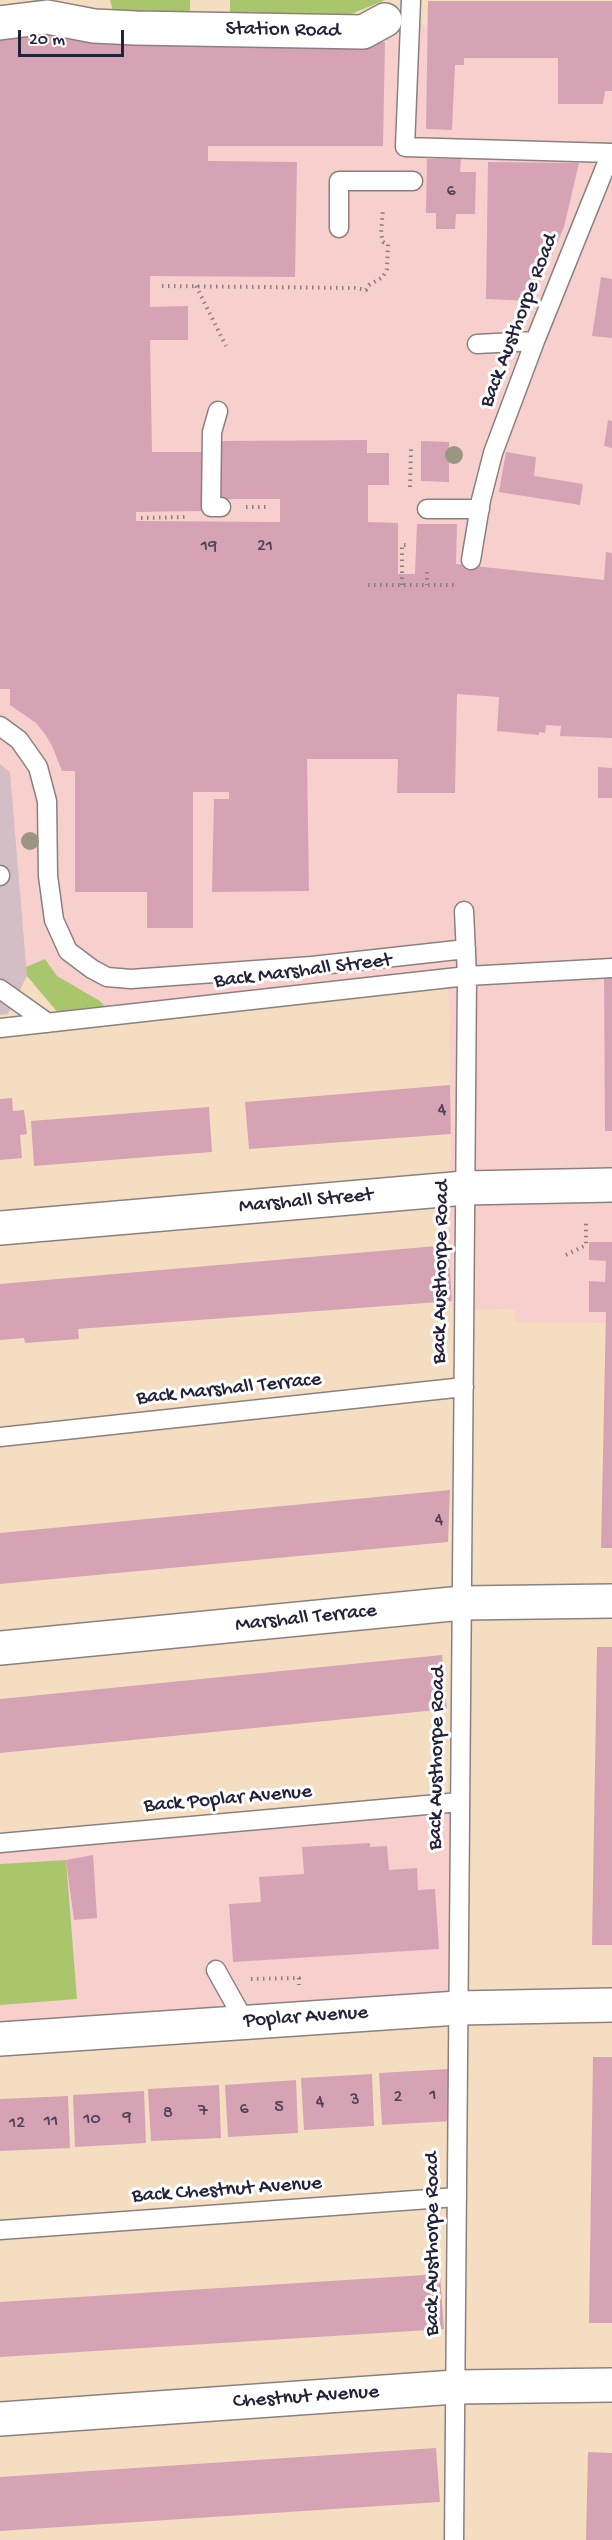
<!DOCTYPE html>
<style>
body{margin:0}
#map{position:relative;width:612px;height:2540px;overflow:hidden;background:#f5ddc2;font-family:"Gochi Hand",sans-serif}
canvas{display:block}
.scale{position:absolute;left:18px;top:30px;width:106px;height:27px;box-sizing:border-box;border:3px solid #22223b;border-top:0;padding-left:8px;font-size:18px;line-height:21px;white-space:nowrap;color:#22223b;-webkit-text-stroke:4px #fff;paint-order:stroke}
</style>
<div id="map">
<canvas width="612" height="2540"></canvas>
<div class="scale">20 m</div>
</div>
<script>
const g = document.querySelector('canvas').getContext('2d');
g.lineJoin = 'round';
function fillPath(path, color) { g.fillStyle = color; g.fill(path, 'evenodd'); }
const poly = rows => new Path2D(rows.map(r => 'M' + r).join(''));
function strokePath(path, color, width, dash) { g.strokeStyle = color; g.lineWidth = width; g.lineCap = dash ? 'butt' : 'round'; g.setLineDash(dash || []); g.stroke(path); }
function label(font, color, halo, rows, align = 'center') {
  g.font = font + ' "Gochi Hand",sans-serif'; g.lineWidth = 6; g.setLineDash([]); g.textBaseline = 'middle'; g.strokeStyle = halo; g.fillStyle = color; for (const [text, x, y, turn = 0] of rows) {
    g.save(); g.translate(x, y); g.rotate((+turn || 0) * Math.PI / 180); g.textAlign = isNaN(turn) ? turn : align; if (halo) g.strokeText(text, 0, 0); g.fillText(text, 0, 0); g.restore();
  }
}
fillPath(poly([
 [428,1,612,1,612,1323,515,1322,515,1309,453,1310,448,1245,451,1134,449,1001,445,972,267,989,59,1014,27,976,10,772,0,764,0,14,385,20,427,25],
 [460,1802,458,2008,0,2039,0,1843]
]), '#f7d0ce');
fillPath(poly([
 [0,764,10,772,27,976,8,1014,0,1015]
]), '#d2bec4');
fillPath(poly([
 [110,0,190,0,190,13,113,11],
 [230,0,385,0,320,27,230,25],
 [45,959,57,976,100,1001,106,1008,59,1014,27,976,26,967],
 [66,1860,77,1999,0,2005,0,1864]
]), '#aac66c');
fillPath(poly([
 [428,1,612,1,612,91,605,91,603,104,558,104,558,58,464,58,464,65,455,65,452,130,426,129],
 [0,14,209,40,385,42,383,146,208,146,208,161,297,162,295,277,150,276,150,307,188,306,188,340,150,340,152,452,202,452,202,511,136,512,136,521,280,522,280,499,221,499,222,441,367,440,367,453,389,453,389,485,368,485,368,522,398,523,398,574,415,574,417,524,457,524,456,564,604,580,606,552,612,553,612,738,560,736,561,726,546,725,545,733,539,732,539,735,497,731,499,697,457,694,455,793,397,793,398,759,307,759,309,891,212,892,214,799,229,799,229,792,193,792,193,928,147,928,147,892,75,892,75,771,62,771,53,748,45,734,36,723,10,705,10,689,0,689],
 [427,159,461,159,460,172,476,172,475,214,456,214,455,229,436,229,436,213,426,213],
 [488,162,579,163,564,227,532,301,486,299],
 [601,277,612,279,612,338,592,336],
 [608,420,612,421,612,448,604,446],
 [421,441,449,442,449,482,421,481],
 [506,452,536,457,534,476,583,484,580,505,499,492],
 [598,767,612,768,612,798,598,798],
 [612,976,612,1131,605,1131,604,977],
 [450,1085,451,1134,249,1149,245,1102],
 [12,1098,13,1111,24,1110,27,1134,20,1135,22,1158,0,1160,0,1099],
 [209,1107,212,1152,34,1166,31,1121],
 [589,1242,612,1242,612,1548,601,1548,606,1312,589,1312,589,1281,605,1282,606,1261,589,1260],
 [448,1245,452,1301,78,1329,79,1339,25,1343,24,1338,0,1340,0,1284],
 [450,1490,448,1542,0,1584,0,1533],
 [597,1647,612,1647,612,1945,592,1945],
 [442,1655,447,1709,0,1753,0,1699],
 [370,1843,370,1847,387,1846,389,1870,417,1868,418,1890,435,1889,439,1949,233,1962,229,1904,261,1902,259,1877,304,1874,302,1847],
 [93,1855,97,1918,74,1920,66,1860],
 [593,2057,612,2057,612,2323,589,2323],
 [449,2069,452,2121,382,2125,379,2073],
 [372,2074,374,2126,304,2130,301,2078],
 [296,2080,298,2133,228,2137,225,2085],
 [219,2085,221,2138,151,2141,148,2089],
 [144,2091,146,2143,75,2147,73,2095],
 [68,2096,70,2148,0,2151,0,2099],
 [440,2274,444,2329,0,2357,0,2302],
 [436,2448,440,2502,0,2531,0,2477],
 [588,2452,612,2453,612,2540,586,2540]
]), '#d6a3b5');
const lane = poly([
 [411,0,405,147,612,153],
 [339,228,339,181,413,181],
 [477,344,535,341],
 [218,411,212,432,211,507,221,507],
 [427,509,480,509],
 [471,560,481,500,493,453,535,341,611,153],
 [0,726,19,740,38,767,47,801,48,876,54,920,68,951,92,969,107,977,131,979,312,966,466,949],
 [0,875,0,876],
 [0,989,48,1023],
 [0,1028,467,976,612,968],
 [0,1437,464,1387],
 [0,1843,460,1802],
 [216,1970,245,2022],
 [0,2230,457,2197],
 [454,2540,467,976,464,911]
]);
const street = poly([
 [0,23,47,17,94,26,136,28,363,32,385,20],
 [0,1228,465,1188,612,1185],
 [0,1648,462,1603,612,1601],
 [0,2039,458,2008,612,2005],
 [0,2419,455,2387,612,2385]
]);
strokePath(lane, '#8c807e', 21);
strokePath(street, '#8c807e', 36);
strokePath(poly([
 [162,286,355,288,366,290,369,285,383,277,387,269,388,244,383,242,381,233,383,209],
 [196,286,226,346],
 [410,487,411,449],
 [246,507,268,507],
 [141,518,187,517],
 [427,572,427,585],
 [368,585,457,585],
 [402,585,402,545,408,545],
 [566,1255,586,1245,586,1220],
 [251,1979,299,1978,299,1985]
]), '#8c807e', 4, [1.5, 4.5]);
strokePath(lane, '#fff', 18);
strokePath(street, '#fff', 33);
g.fillStyle = '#9b9681';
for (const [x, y] of [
 [454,455],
 [30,841]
]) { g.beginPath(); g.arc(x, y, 9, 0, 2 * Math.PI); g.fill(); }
label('18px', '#4f425a', null, [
 ["6",451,192],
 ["19",209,547],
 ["21",265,547],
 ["4",442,1111],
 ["4",439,1521],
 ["1",433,2096],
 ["2",398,2098],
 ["3",355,2101],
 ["4",320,2103],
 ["5",279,2108],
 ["6",244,2110],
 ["7",203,2112],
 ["8",168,2114],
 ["9",127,2118],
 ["10",92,2120],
 ["11",51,2122],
 ["12",17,2124]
]);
label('21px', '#22223b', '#fff', [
 ["Station Road",283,31,1],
 ["Back Austhorpe Road",520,321,-69],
 ["Back Marshall Street",303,972,-7],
 ["Marshall Street",306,1202,-5],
 ["Back Austhorpe Road",442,1272,-89],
 ["Back Marshall Terrace",229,1390,-6],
 ["Marshall Terrace",306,1619,-6],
 ["Back Austhorpe Road",438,1758,-89],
 ["Back Poplar Avenue",228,1800,-5],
 ["Poplar Avenue",306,2018,-4],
 ["Back Chestnut Avenue",227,2191,-4],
 ["Back Austhorpe Road",434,2244,-90],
 ["Chestnut Avenue",306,2398,-4]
]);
</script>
